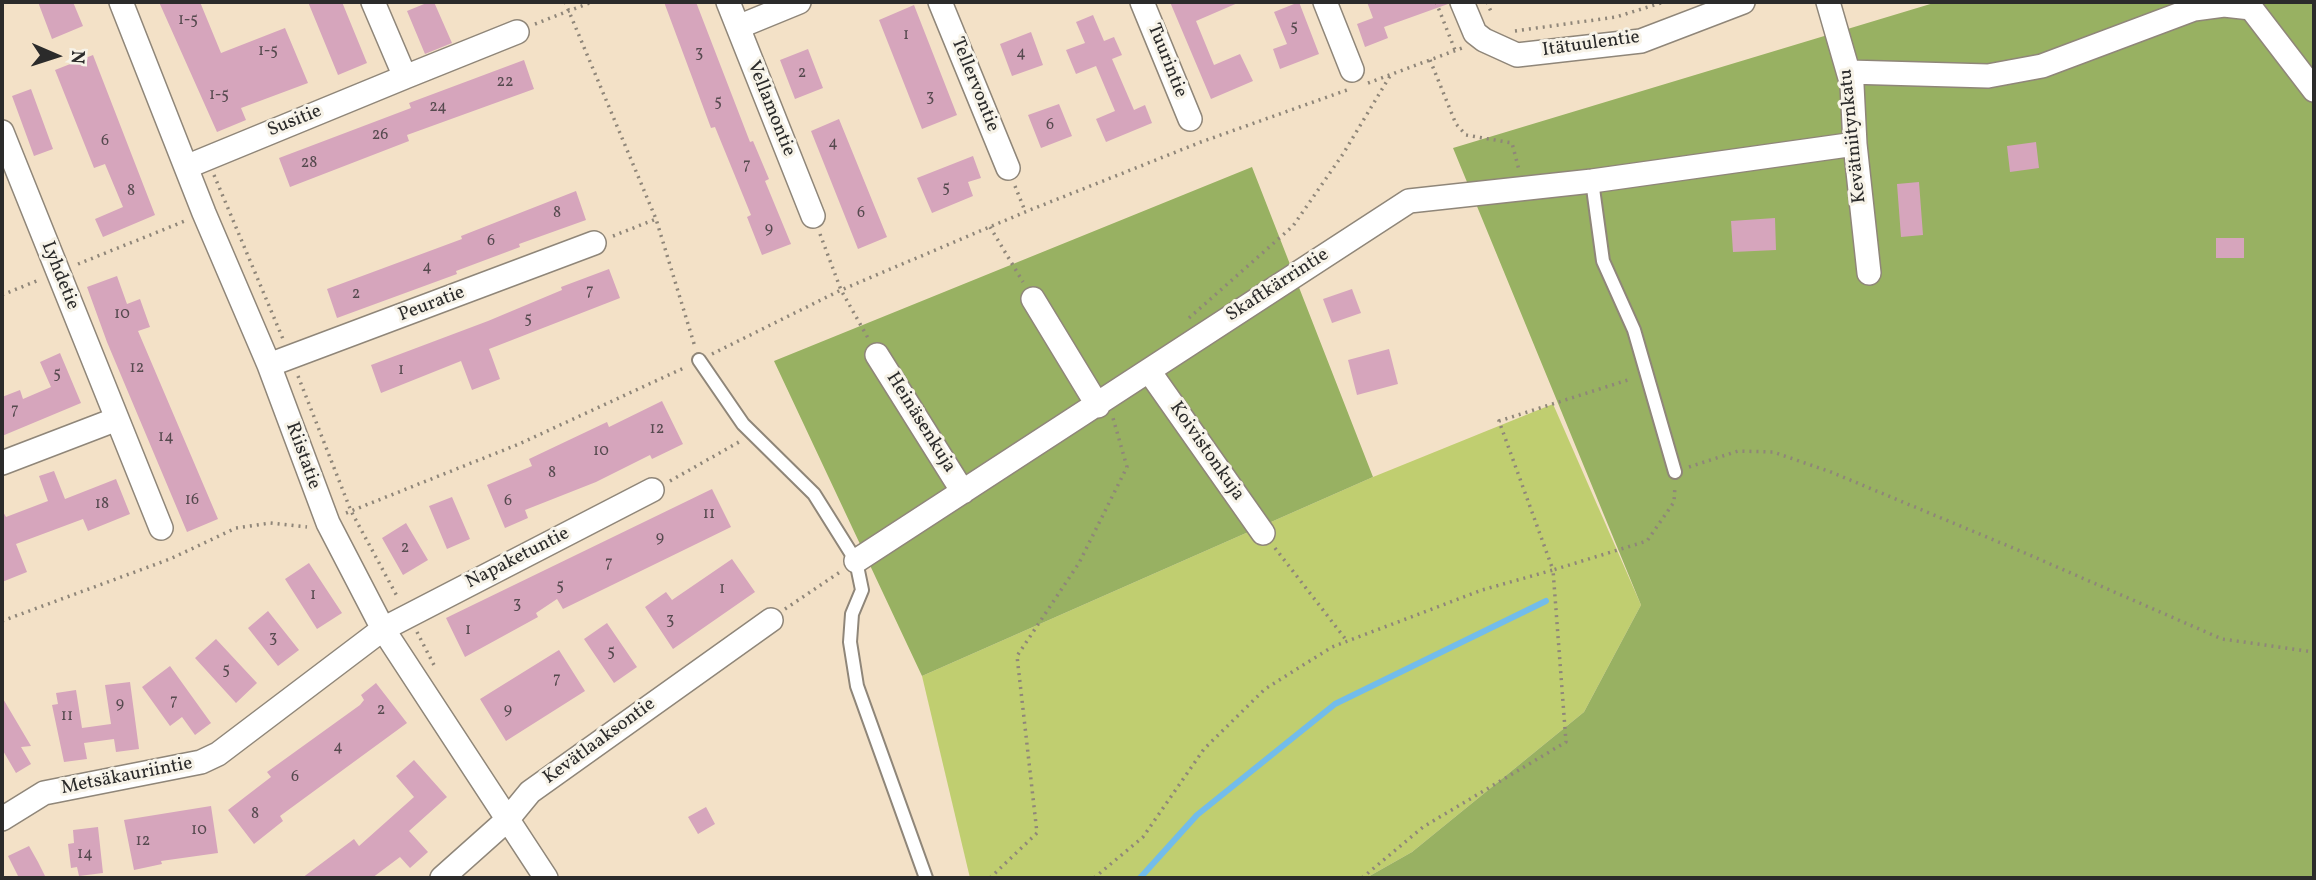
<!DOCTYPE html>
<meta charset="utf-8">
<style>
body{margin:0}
#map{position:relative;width:2316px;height:880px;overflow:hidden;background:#f3e1c7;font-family:Vollkorn,serif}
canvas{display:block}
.frame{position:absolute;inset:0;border:4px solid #2b2b2b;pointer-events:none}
.north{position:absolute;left:21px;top:21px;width:70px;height:70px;-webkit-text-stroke:5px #f7f3e8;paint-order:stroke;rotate:93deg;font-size:19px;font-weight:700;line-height:28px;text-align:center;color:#2b2b2b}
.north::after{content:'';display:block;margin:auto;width:24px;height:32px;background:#2b2b2b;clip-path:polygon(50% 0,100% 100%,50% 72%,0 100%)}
</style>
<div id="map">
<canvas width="2316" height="880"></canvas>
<div class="frame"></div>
<div class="north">N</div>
</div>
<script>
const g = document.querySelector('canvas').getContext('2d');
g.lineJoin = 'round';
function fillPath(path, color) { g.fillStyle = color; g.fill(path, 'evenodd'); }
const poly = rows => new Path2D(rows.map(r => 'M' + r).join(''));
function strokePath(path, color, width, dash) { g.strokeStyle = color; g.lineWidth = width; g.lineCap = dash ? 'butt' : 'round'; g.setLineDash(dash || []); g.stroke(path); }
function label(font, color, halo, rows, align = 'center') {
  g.font = font + ' Vollkorn,serif'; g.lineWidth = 6; g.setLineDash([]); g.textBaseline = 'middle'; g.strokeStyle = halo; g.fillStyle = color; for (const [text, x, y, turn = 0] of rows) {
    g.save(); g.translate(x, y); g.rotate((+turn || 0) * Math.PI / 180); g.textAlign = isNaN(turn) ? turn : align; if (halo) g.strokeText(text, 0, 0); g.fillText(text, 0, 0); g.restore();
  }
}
fillPath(poly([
 [1553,404,1641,605,1584,712,1412,852,1366,878,970,878,922,676,1373,477]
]), '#c0ce70');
fillPath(poly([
 [1937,2,2314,2,2314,878,1366,878,1412,852,1584,712,1641,605,1453,148],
 [1252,167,1373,477,922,676,774,361]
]), '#98b162');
strokePath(poly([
 [1140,878,1197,815,1335,704,1546,601]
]), '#72bceb', 6);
fillPath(poly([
 [38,2,73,2,83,26,52,39],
 [159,2,200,2,221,53,285,28,308,83,241,108,246,120,217,132],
 [308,2,342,2,367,63,338,75],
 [429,2,434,2,452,43,425,54,407,11],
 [664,2,696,2,750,142,753,141,769,179,765,181,791,244,762,255,747,217,751,215,715,127,711,128],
 [1170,2,1240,2,1196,21,1214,65,1240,54,1253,81,1211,99],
 [1299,2,1319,54,1280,69,1273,49,1287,44,1274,12],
 [1367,2,1448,2,1448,4,1384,27,1388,38,1365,47,1357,24,1373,18],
 [914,5,957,115,922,129,879,20],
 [1093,15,1104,41,1114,37,1122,55,1112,59,1134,110,1145,105,1152,123,1106,142,1096,119,1115,111,1096,66,1076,74,1066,50,1085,43,1076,22],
 [1031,32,1043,65,1012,76,1000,44],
 [808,49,823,88,795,99,780,60],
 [93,55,155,215,103,237,95,219,123,207,105,164,94,168,55,70],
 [524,60,534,89,407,135,409,141,290,187,279,158,411,108,409,103],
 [31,89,53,149,34,156,12,96],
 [1059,104,1072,136,1041,148,1028,115],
 [839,119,887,237,858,249,811,131],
 [2036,142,2039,168,2010,172,2007,146],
 [973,156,981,178,968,182,973,196,932,213,917,178],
 [1919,182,1923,235,1901,237,1897,184],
 [576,191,586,220,519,244,520,247,456,271,457,274,337,318,327,289,462,239,461,236],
 [1775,218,1776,250,1733,252,1731,221],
 [2216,238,2244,238,2244,258,2216,258],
 [609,269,620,298,489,349,500,379,472,390,461,361,381,393,371,365,488,321,562,290,561,287],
 [117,276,127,304,140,299,150,327,138,331,218,519,187,532,107,342,87,287],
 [1352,289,1361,313,1332,323,1323,299],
 [1389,349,1398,384,1357,395,1348,360],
 [60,353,81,403,2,436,2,397,20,390,23,399,51,387,40,362],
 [662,401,683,444,652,459,650,455,596,482,525,510,528,518,505,528,487,485,532,466,529,459,607,422,609,427],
 [54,471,65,499,116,479,130,514,88,531,83,519,16,544,27,572,2,582,2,510,6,517,48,501,39,476],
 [712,489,731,527,563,609,557,599,536,613,538,617,465,657,446,618],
 [452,497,470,539,447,549,429,506],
 [406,523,428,560,403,575,382,538],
 [732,559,755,592,673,649,645,607,666,592,672,600],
 [309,563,342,613,317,629,285,579],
 [268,611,299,650,278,666,248,628],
 [607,623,637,667,614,683,584,639],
 [216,639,257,683,236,703,195,658],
 [559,650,585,691,506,741,480,699],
 [170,666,211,723,195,735,182,717,170,726,142,687],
 [130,682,139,749,116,752,114,739,84,743,87,759,64,762,52,705,58,704,56,693,76,690,82,728,111,724,105,685],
 [376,683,407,723,280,816,283,821,254,844,228,810,271,777,267,772,360,705,364,700,361,695],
 [2,697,31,746,21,747,31,764,16,773,2,749],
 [414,760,447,797,409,831,428,852,410,868,400,857,372,878,302,878,354,839,359,846,414,797,396,776],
 [211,806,218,853,161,861,162,864,134,870,124,820],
 [706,807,715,824,698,834,688,817],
 [98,827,103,873,79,876,77,867,71,868,68,844,74,843,73,830],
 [29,846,38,862,46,878,19,878,8,856]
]), '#d6a5bc');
const service = poly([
 [1592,181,1603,261,1634,330,1675,472],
 [699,360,743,424,814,494,856,561,862,590,852,614,850,642,857,686,926,878]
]);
const minor = poly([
 [121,2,204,213,269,365,328,523,383,629,546,878],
 [728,2,813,216],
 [940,2,1008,168],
 [1142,2,1190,119],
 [1325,2,1352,70],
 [1462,2,1475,33,1484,40,1517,55,1641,41,1743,2],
 [1828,2,1852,85,1855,144,1869,273],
 [2250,2,2251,8,2314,90],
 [738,27,799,2],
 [1849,72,1988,76,2042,66,2194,9,2224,5,2251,8],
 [405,77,517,32],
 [2,132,161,528],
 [186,167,405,77,373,2],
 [1033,299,1098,406],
 [877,355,963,492],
 [269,365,594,243],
 [1149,371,1263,533],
 [2,463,117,419],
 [856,561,1409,201,1592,181,1855,144],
 [2,819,44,793,201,762,218,754,383,629,652,490],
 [442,878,507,820,530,792,771,620]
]);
strokePath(service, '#8f8679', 16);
strokePath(minor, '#8f8679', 26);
strokePath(poly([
 [565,2,656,219,695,347],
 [1436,2,1455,50],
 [1487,2,1492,14],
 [535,24,592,2],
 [1515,31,1616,17,1664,2],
 [1430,60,1456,124,1466,135,1512,143,1519,170],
 [1368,83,1462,48],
 [214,175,283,339],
 [1015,186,1025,211],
 [990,227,1023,282],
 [820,234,841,290,868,338],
 [613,236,656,219],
 [78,264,185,221],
 [2,295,39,280],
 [1189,318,1293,226,1343,154,1390,76],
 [712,354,841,290,1025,212,1201,142,1347,90],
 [298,376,351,511,398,598],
 [1689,467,1738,451,1773,452,1831,472,2025,553,2222,639,2314,652],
 [670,481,739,442],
 [346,513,519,444,686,367],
 [1275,548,1347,641],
 [785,609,840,572],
 [2,621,170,559,236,528,270,523,307,527],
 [417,632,436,669],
 [990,878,1037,833,1017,656,1079,563,1127,467,1113,418],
 [1094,878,1143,837,1204,749,1265,689,1332,647,1482,590,1553,570,1499,421,1631,379],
 [1362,878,1423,827,1566,742,1553,570,1647,541,1674,502,1675,486]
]), '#8f8679', 3.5, [2, 5]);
strokePath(service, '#fff', 12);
strokePath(minor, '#fff', 23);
label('16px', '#564a4f', null, [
 ["1-5",188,21],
 ["5",1294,28],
 ["1",906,36],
 ["1-5",268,52],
 ["3",699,54],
 ["4",1021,54],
 ["2",802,74],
 ["22",505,83],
 ["1-5",219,96],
 ["3",930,98],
 ["5",718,103],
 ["24",438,108],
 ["6",1050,126],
 ["26",380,136],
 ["6",105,142],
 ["4",833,144],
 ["28",309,164],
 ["7",747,166],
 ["5",946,189],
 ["8",131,192],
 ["8",557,214],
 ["6",861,214],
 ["9",769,230],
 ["6",491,242],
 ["4",427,268],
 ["7",590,292],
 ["2",356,295],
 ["10",122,315],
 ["5",528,320],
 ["12",137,369],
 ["1",401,371],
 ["5",57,375],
 ["7",15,411],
 ["12",657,430],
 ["14",166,438],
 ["10",601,452],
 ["8",552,474],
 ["16",192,501],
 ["6",508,502],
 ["18",102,505],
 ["11",709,515],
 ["9",660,539],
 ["2",405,549],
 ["7",609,564],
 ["5",560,587],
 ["1",722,590],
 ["1",313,596],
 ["3",517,605],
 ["3",670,621],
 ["1",468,631],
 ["3",273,639],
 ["5",611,653],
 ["5",226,671],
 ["7",557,680],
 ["7",174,702],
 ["9",120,705],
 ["2",381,711],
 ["9",508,711],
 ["11",67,717],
 ["4",338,748],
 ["6",295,778],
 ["8",255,815],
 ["10",199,831],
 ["12",143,842],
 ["14",85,855]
]);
label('19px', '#2b2b2b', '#f7f3e8', [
 ["Itätuulentie",1591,45,-8],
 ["Tuurintie",1166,61,68],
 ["Tellervontie",974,85,68],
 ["Vellamontie",770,109,68],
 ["Susitie",295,122,-22],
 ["Kevätniitynkatu",1854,136,-96],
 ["Lyhdetie",59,276,68],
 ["Skaftkärrintie",1278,286,-33],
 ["Peuratie",432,305,-21],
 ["Heinäsenkuja",920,423,58],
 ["Koivistonkuja",1206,452,55],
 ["Riistatie",302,456,70],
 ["Napaketuntie",518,559,-27],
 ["Kevätlaaksontie",600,742,-36],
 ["Metsäkauriintie",127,777,-11]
]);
</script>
